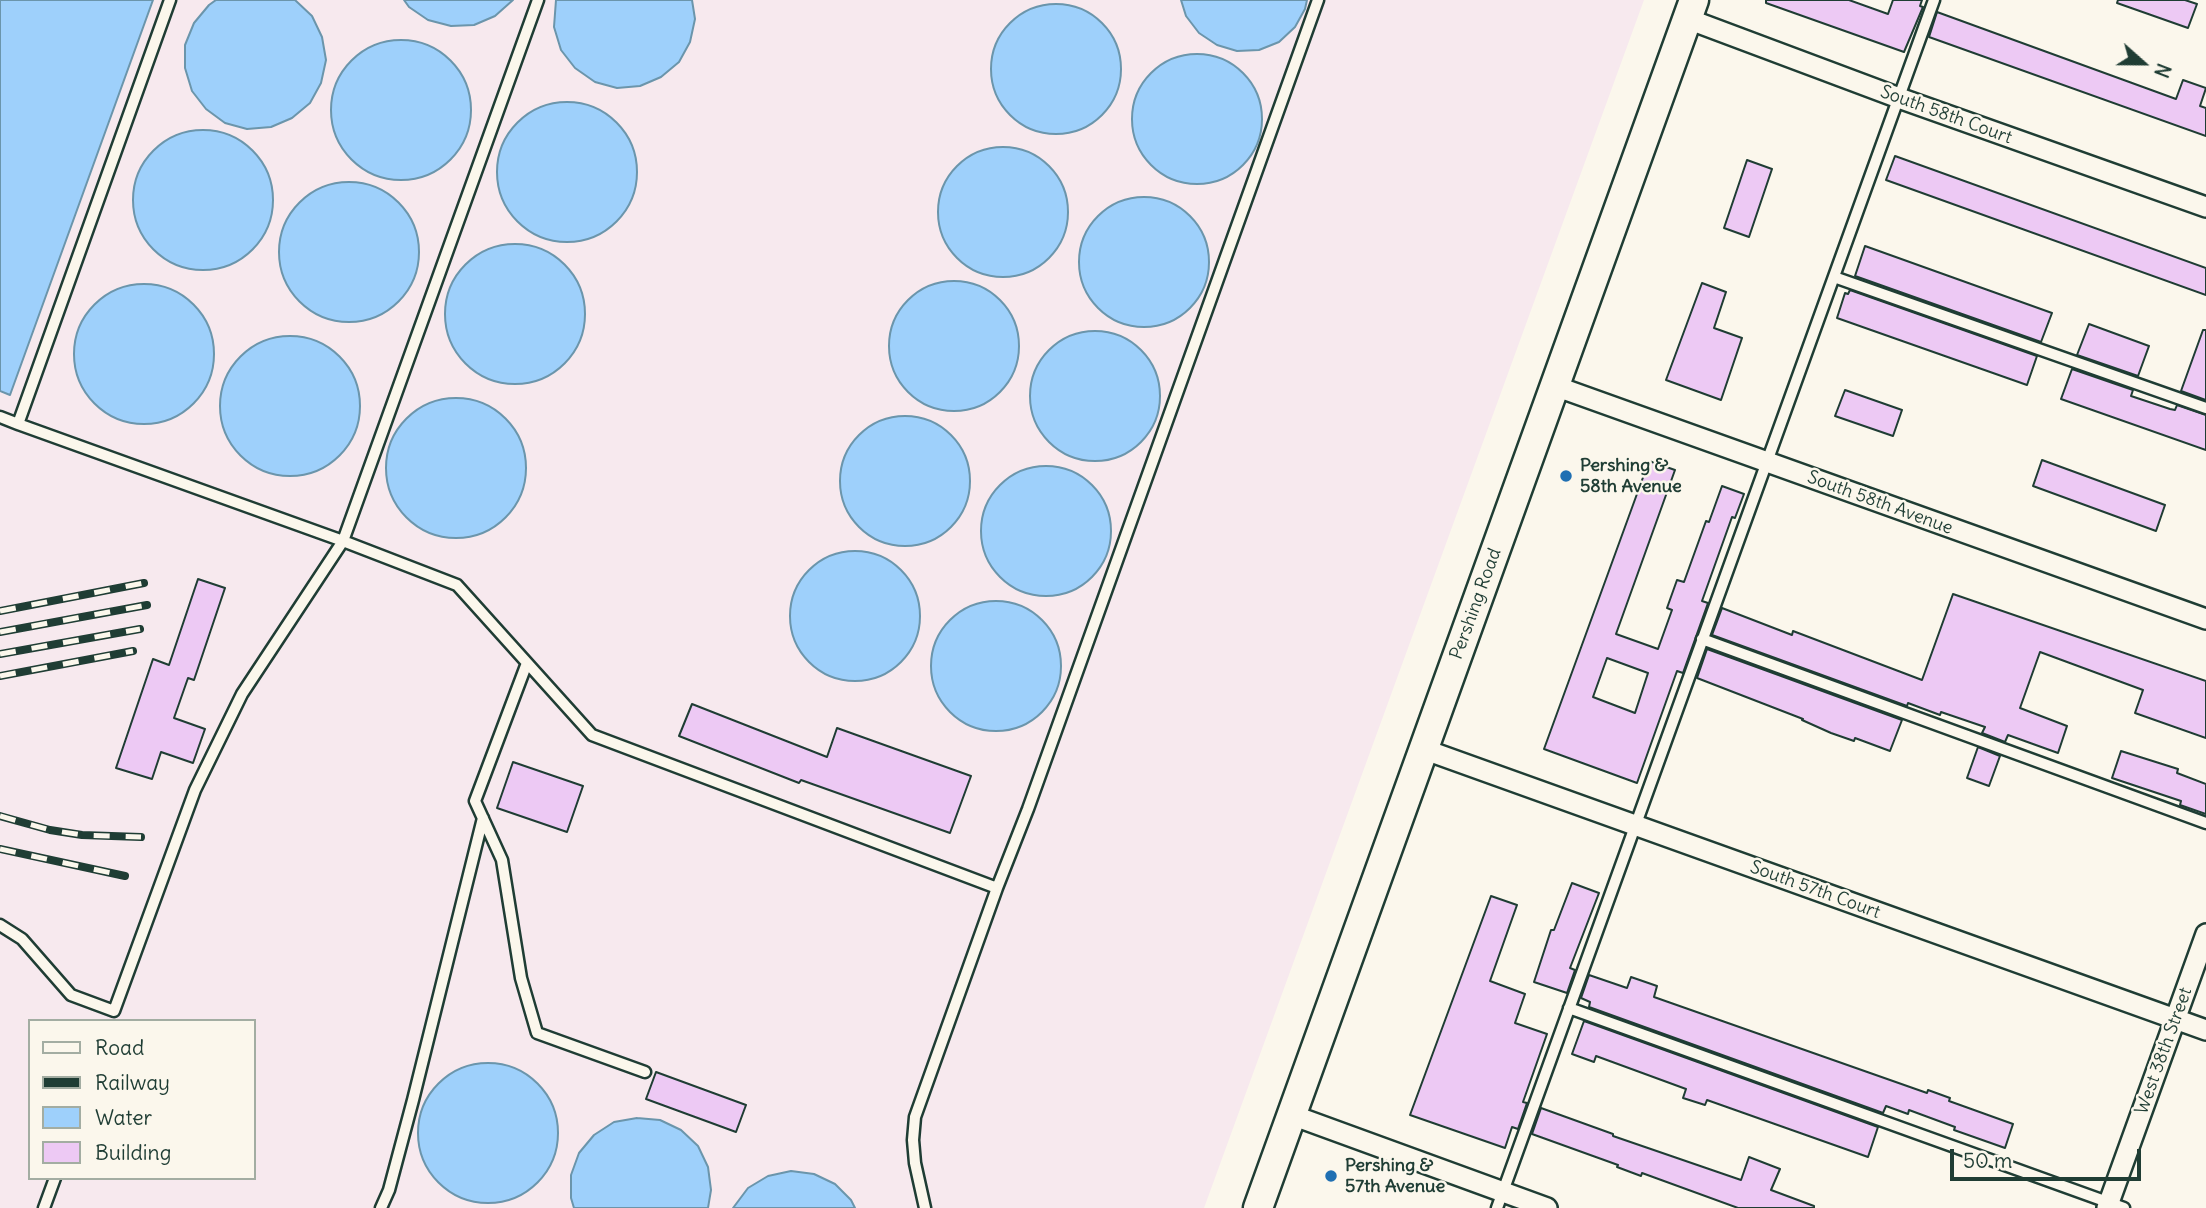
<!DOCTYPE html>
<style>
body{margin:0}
#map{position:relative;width:2206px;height:1208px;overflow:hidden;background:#fbf7ec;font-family:Delius,sans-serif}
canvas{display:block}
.legend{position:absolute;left:28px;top:1019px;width:228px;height:161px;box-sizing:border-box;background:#fbf7ec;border:2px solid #a3ada2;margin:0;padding:9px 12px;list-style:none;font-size:21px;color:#1f3d34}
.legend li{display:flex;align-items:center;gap:14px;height:35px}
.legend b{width:35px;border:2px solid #a3ada2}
.north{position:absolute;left:2108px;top:28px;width:70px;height:70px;-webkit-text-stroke:5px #fbf7ec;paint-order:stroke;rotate:111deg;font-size:19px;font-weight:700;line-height:28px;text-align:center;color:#1f3d34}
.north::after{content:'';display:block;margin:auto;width:24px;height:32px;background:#1f3d34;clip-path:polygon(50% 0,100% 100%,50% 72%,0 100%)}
.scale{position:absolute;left:1950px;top:1149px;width:191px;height:32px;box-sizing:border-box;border:4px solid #1f3d34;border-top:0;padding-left:9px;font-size:21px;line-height:24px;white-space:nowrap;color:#1f3d34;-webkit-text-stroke:5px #fbf7ec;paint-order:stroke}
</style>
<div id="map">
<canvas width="2206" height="1208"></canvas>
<ul class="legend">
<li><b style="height:9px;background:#fbf7ec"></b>Road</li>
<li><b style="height:9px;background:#1f3d34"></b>Railway</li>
<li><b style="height:19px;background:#9ed0fb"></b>Water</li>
<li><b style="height:19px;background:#edc9f4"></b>Building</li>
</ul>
<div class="north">N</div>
<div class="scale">50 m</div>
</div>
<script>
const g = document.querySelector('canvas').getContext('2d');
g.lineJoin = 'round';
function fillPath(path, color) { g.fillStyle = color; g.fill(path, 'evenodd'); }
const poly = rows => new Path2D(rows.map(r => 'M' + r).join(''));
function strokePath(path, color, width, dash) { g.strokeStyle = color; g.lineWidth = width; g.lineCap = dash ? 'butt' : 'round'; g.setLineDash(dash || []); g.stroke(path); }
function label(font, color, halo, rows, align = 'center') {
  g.font = font + ' Delius,sans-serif'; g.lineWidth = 5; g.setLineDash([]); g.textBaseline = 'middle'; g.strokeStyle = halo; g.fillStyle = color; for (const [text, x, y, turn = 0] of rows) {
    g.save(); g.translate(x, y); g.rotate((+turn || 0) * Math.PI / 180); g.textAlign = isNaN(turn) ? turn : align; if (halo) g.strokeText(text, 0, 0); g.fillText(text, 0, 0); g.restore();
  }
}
fillPath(poly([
 [0,0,1644,0,1204,1208,0,1208],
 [30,1021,254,1021,254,1178,30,1178]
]), '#f7e9ee');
const water = poly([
 [0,0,153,0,10,395,0,391,0,0],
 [216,0,295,0,312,16,322,37,326,60,321,83,310,103,292,118,271,127,247,129,225,123,206,109,192,91,185,68,185,45,194,23,209,5,216,0],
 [404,0,513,0,495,16,474,25,451,26,428,20,409,7,404,0],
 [556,0,692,0,695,19,690,42,679,62,661,77,640,86,617,88,595,82,575,68,561,50,554,27,556,0],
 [1181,0,1307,0,1305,9,1295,27,1279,42,1259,50,1237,51,1217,45,1199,33,1186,16,1181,0],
 '991 69a65 65 0 1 1 130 0a65 65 0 1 1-130 0Z',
 '331 110a70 70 0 1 1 140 0a70 70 0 1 1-140 0Z',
 '1132 119a65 65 0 1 1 130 0a65 65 0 1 1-130 0Z',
 '497 172a70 70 0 1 1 140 0a70 70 0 1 1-140 0Z',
 '133 200a70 70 0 1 1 140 0a70 70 0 1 1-140 0Z',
 '938 212a65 65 0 1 1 130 0a65 65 0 1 1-130 0Z',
 '279 252a70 70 0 1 1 140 0a70 70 0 1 1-140 0Z',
 '1079 262a65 65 0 1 1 130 0a65 65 0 1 1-130 0Z',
 '445 314a70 70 0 1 1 140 0a70 70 0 1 1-140 0Z',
 '889 346a65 65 0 1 1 130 0a65 65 0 1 1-130 0Z',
 '74 354a70 70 0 1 1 140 0a70 70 0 1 1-140 0Z',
 '1030 396a65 65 0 1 1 130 0a65 65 0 1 1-130 0Z',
 '220 406a70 70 0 1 1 140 0a70 70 0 1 1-140 0Z',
 '386 468a70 70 0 1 1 140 0a70 70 0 1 1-140 0Z',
 '840 481a65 65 0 1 1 130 0a65 65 0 1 1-130 0Z',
 '981 531a65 65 0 1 1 130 0a65 65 0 1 1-130 0Z',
 '790 616a65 65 0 1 1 130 0a65 65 0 1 1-130 0Z',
 '931 666a65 65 0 1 1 130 0a65 65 0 1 1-130 0Z',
 '418 1133a70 70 0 1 1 140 0a70 70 0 1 1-140 0Z',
 [637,1118,660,1120,681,1130,698,1146,708,1167,711,1190,708,1208,574,1208,571,1198,571,1175,579,1153,594,1135,614,1122,637,1118],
 [791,1171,814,1174,835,1184,851,1200,855,1208,733,1208,748,1188,768,1176,791,1171]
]);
fillPath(water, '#9ed0fb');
strokePath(water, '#6b95ab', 2);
const building = poly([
 [1766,0,1849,0,1888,14,1893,0,1922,0,1920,6,1923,7,1904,52,1766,3,1766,0],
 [2118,0,2185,0,2197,4,2188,28,2117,3,2118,0],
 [1937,12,2176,99,2183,80,2206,88,2200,106,2206,108,2206,136,1929,37,1937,12],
 [1895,156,2206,268,2206,295,1886,180,1895,156],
 [1747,160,1772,169,1749,237,1724,228,1747,160],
 [1865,246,2052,313,2041,342,1855,276,1865,246],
 [1702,283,1726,292,1714,328,1742,338,1721,400,1666,380,1702,283],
 [1850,290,2037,356,2027,385,1837,318,1845,293,1848,294,1850,290],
 [2089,324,2149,346,2138,376,2077,355,2089,324],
 [2203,330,2206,330,2206,400,2181,391,2203,330],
 [2072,369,2133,390,2131,396,2170,409,2175,410,2177,405,2206,415,2206,450,2061,399,2072,369],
 [1845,390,1902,410,1893,436,1835,416,1845,390],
 [2042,460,2165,505,2156,531,2033,486,2042,460],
 [1649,461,1675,470,1616,634,1658,649,1672,610,1667,608,1677,580,1684,582,1706,521,1709,522,1722,486,1744,494,1735,518,1732,517,1702,601,1708,603,1683,673,1677,671,1637,783,1544,749,1649,461],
 [1607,658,1648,673,1635,713,1593,697,1607,658],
 [198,579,225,588,194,680,188,678,174,718,205,729,193,763,161,752,152,779,116,768,153,659,169,665,198,579],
 [1953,594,2206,681,2206,738,2135,713,2143,690,2040,652,2020,708,2067,726,2058,753,2008,735,2005,742,1982,733,1985,727,1941,712,1940,715,1908,703,1907,706,1712,635,1722,608,1792,635,1793,631,1922,680,1953,594],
 [1707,649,1902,720,1890,751,1855,738,1854,741,1831,733,1802,720,1803,719,1697,678,1707,649],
 [692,704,827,757,837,728,971,776,950,833,801,780,799,783,679,736,692,704],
 [1978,747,2000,756,1989,786,1967,778,1978,747],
 [2121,751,2178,769,2177,773,2206,784,2206,814,2180,805,2181,801,2112,778,2121,751],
 [513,762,583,786,567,832,497,808,513,762],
 [1572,883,1599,893,1570,968,1575,970,1567,993,1534,982,1551,930,1554,930,1572,883],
 [1491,896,1517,905,1490,981,1525,994,1515,1023,1547,1034,1523,1102,1527,1103,1518,1129,1512,1127,1505,1148,1410,1115,1491,896],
 [1589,975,1627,988,1631,977,1657,986,1654,997,1927,1093,1928,1090,1950,1098,1949,1101,2013,1124,2005,1148,1954,1130,1955,1127,1909,1110,1908,1114,1886,1106,1883,1113,1589,1007,1590,1002,1581,998,1589,975],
 [1584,1021,1878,1127,1868,1157,1707,1100,1705,1105,1683,1098,1686,1089,1596,1056,1594,1062,1572,1054,1584,1021],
 [656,1072,746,1105,736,1132,646,1099,656,1072],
 [1541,1108,1613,1134,1613,1136,1741,1180,1749,1157,1780,1169,1771,1190,1814,1206,1814,1208,1738,1208,1642,1173,1641,1176,1617,1167,1618,1165,1532,1134,1541,1108]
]);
fillPath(building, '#edc9f4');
strokePath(building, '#1f3d34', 2);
const service = poly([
 [170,0,18,424,343,541,538,0],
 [1834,277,2206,408],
 [0,417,18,424],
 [1702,639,2206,823],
 [527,663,475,801,502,860,521,978,537,1033,645,1072],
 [0,925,22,939,71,995,114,1011,195,790,242,694,343,541,457,585,592,735,997,888,1028,809,1318,0],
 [1569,1008,2124,1208],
 [44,1208,55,1178],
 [381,1208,389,1190,413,1100,483,818],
 [925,1208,915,1163,913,1140,915,1117,997,888],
 [1497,1208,1934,0]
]);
const minor = poly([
 [1688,19,1899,98,2206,207],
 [1555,386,2206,619],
 [1423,749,2206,1030],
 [1292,1115,1547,1208],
 [2107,1208,2206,934]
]);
const secondary = poly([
 [1258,1208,1694,0]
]);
strokePath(service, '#1f3d34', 15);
strokePath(minor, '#1f3d34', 24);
strokePath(secondary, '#1f3d34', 33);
strokePath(service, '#fbf7ec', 10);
strokePath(minor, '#fbf7ec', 19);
strokePath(secondary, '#fbf7ec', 28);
const rail = poly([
 [0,611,144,583],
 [0,632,147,605],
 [0,654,140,629],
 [0,676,133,651],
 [0,816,50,830,82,835,141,837],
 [0,849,125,876]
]);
strokePath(rail, '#1f3d34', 8);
strokePath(rail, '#fbf7ec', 5, [16]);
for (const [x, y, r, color] of [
 [1566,476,7,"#1f6fb2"],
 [1331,1176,7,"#1f6fb2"]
]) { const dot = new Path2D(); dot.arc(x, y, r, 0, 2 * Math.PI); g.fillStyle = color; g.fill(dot); strokePath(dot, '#fbf7ec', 2.5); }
label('18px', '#1f3d34', '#fbf7ec', [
 ["South 58th Court",1946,115,20],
 ["South 58th Avenue",1880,503,20],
 ["Pershing Road",1476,604,-70],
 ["South 57th Court",1815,890,20],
 ["West 38th Street",2164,1051,-70]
]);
label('bold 18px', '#1f3d34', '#fbf7ec', [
 ["Pershing &",1580,466],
 ["58th Avenue",1580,487],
 ["Pershing &",1345,1166],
 ["57th Avenue",1345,1187]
], 'left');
</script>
